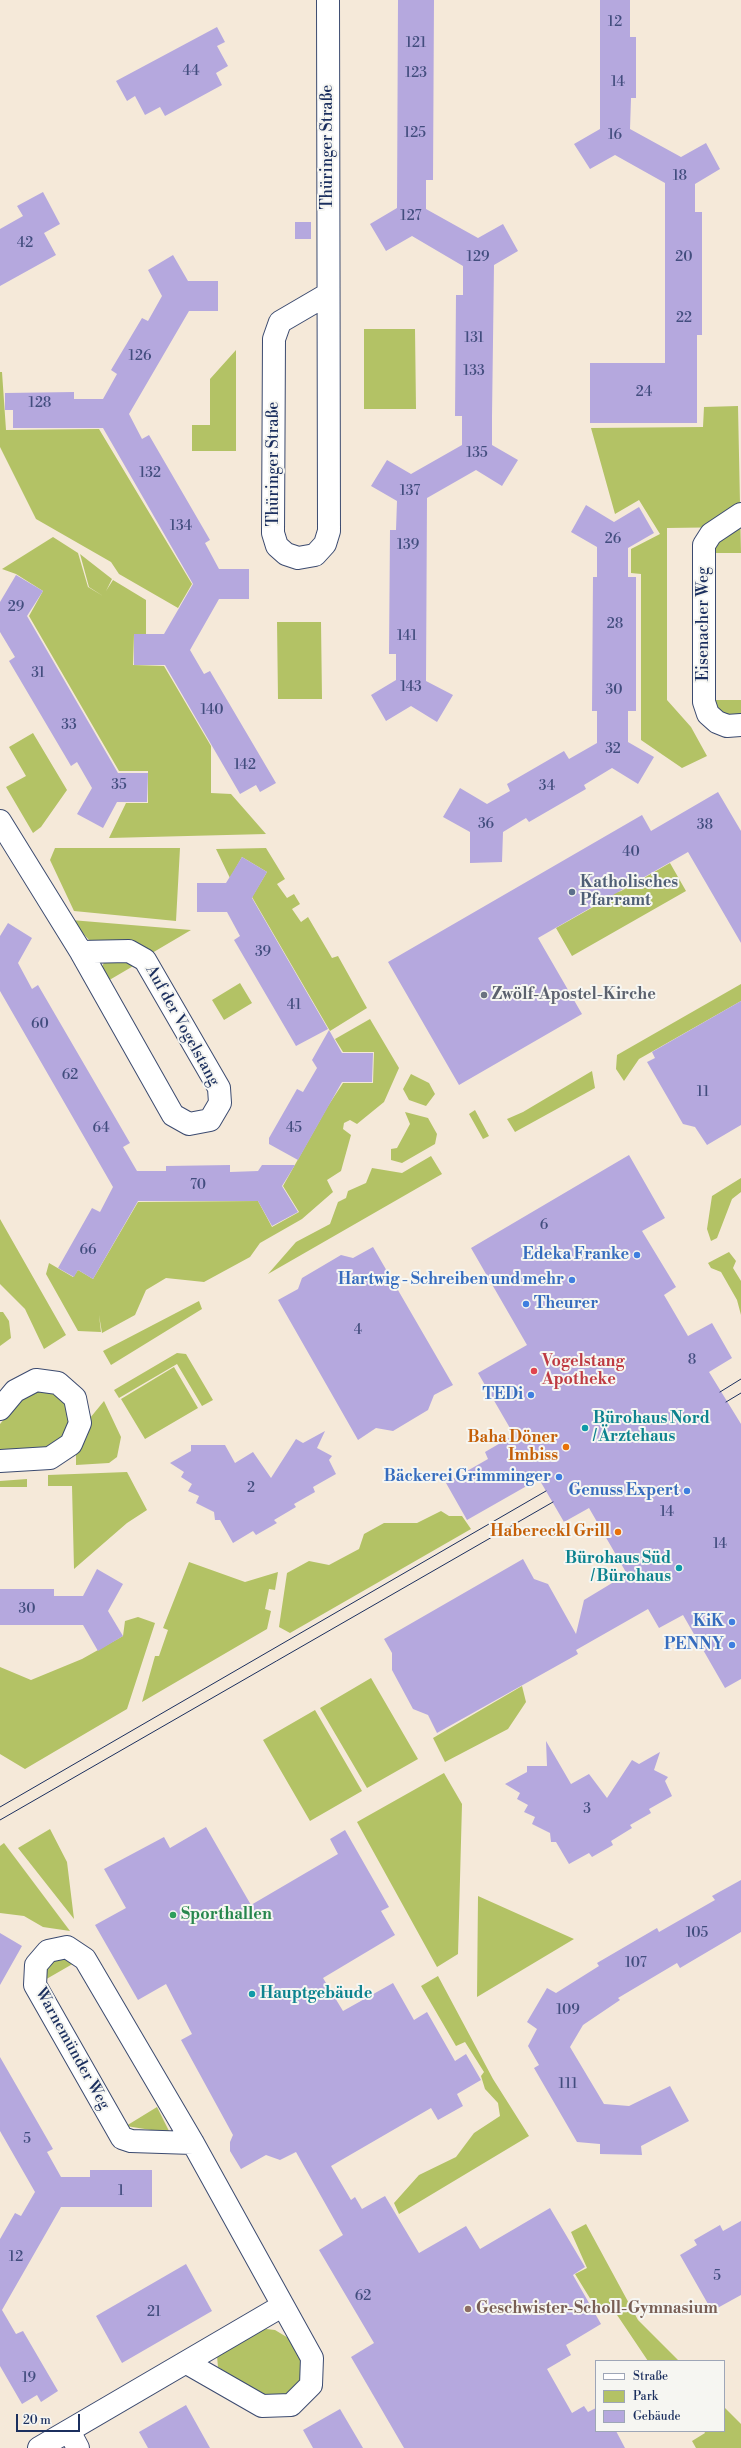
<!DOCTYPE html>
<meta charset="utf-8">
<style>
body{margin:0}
#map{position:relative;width:741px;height:2448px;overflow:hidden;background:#f5e9d9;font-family:"Libre Bodoni",serif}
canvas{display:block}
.legend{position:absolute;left:595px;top:2360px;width:130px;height:72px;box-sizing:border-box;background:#f6f6f2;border:1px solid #9ea6b7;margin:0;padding:5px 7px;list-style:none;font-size:12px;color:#1b2f5e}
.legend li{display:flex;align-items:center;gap:8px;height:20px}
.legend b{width:20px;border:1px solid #9ea6b7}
.scale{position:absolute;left:16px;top:2414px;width:64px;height:18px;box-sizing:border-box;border:2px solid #1b2f5e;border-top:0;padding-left:5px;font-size:12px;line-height:14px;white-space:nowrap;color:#1b2f5e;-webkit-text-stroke:3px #f6f6f2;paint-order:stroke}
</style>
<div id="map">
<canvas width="741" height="2448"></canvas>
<ul class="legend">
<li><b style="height:5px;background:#fff"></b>Straße</li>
<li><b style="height:11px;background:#b3c265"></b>Park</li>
<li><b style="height:11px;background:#b5a8de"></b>Gebäude</li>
</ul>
<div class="scale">20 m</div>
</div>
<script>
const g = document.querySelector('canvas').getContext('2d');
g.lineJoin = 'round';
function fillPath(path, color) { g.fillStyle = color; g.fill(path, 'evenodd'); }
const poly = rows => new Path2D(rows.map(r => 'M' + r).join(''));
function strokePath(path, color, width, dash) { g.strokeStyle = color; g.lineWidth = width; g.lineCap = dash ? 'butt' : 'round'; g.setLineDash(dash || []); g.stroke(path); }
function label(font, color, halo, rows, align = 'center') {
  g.font = font + ' "Libre Bodoni",serif'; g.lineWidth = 4; g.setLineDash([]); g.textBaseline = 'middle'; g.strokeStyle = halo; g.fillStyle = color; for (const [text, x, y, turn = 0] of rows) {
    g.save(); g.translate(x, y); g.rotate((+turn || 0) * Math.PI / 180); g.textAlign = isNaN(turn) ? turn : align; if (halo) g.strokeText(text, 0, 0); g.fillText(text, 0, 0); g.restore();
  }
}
fillPath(poly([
 [364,329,415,329,416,409,364,409],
 [236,350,236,451,192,451,192,425,210,425,210,379],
 [0,372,2,372,6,430,99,429,192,584,178,608,119,574,111,562,36,519,0,447],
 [738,406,741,553,714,553,716,544,738,527,667,528,667,700,691,727,707,756,682,768,641,740,641,574,631,573,631,549,660,534,639,500,615,514,591,428,703,427,704,407],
 [53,537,78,553,88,587,103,596,89,587,80,554,112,579,106,591,113,580,146,600,146,634,134,634,133,665,164,666,211,746,211,793,231,794,266,834,109,838,126,803,148,803,148,771,119,771,29,616,43,591,16,574,2,569],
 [277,622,321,622,322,699,278,699],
 [715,700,741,700,741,713,736,717,726,716,718,711],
 [33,733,67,790,41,827,33,833,6,787,26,776,9,747],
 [55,848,180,848,176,921,74,911,50,860],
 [266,848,285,879,277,884,287,898,294,894,300,904,292,909,301,922,308,917,332,958,338,956,367,1008,330,1031,252,897,267,872,242,857,230,878,216,849],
 [670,863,686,891,572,956,556,928,602,902,600,897,621,891],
 [71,920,191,930,152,953,132,940,89,940],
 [127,958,135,965,106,982,100,970,105,961],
 [240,983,252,1003,224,1020,212,1000],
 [741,984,741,1001,639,1059,624,1081,616,1069,617,1055],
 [370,1019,399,1068,384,1102,357,1124,350,1120,344,1123,343,1129,351,1135,341,1171,327,1180,333,1192,302,1219,260,1243,250,1257,204,1282,166,1278,146,1290,135,1315,102,1333,99,1315,101,1332,78,1331,46,1274,49,1263,73,1277,78,1270,93,1279,138,1202,258,1201,272,1227,299,1212,283,1186,328,1106,343,1083,373,1083,374,1052,343,1052,335,1039],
 [592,1071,595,1088,515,1132,507,1119,523,1112],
 [411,1074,429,1083,435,1094,426,1106,409,1100,403,1089],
 [475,1110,489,1136,483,1139,469,1114],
 [405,1112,428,1118,437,1134,435,1144,402,1163,391,1160,391,1149,397,1148,410,1124],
 [431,1156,442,1174,268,1274,296,1242,330,1224,338,1202,346,1198,348,1191,366,1183,372,1168,402,1173],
 [741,1178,741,1192,732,1199,717,1238,711,1241,707,1229,712,1196],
 [0,1219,66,1335,44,1349,25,1309,0,1284],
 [729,1252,736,1261,733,1268,741,1281,741,1315,737,1300,721,1272,711,1268,708,1263],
 [199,1301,202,1309,111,1365,103,1351],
 [0,1312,3,1312,9,1321,11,1338,0,1346],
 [177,1353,186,1354,213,1400,202,1406,177,1364,119,1398,114,1390],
 [174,1367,198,1408,145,1439,121,1399],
 [36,1390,52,1392,66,1403,72,1418,64,1437,48,1447,0,1450,0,1424,22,1398],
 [104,1401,121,1437,117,1457,109,1463,76,1465,76,1454,87,1437,90,1418],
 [127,1472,147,1510,127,1523,74,1569,72,1486,48,1486,48,1475],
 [27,1479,27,1487,0,1487,0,1481],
 [441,1511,449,1516,462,1516,471,1529,290,1633,279,1627,287,1573,309,1561,329,1565,359,1549,364,1534,384,1523,417,1523],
 [189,1562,245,1582,278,1572,275,1590,269,1589,265,1609,271,1611,267,1629,142,1702,155,1656,159,1656,168,1630,163,1628],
 [138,1617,155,1623,127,1709,25,1769,0,1754,0,1667,31,1680,82,1659,123,1636,125,1621],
 [371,1678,418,1759,367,1788,320,1708],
 [522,1686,526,1702,508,1729,445,1762,433,1738],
 [315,1710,362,1791,310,1821,263,1740],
 [444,1773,462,1804,458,1954,437,1967,357,1822],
 [50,1829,67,1862,74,1919,18,1848],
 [4,1843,70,1931,43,1927,24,1916,0,1913,0,1846],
 [478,1896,574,1939,477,1997],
 [66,1957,76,1962,43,1981,44,1968,53,1959],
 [438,1976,493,2079,529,2136,399,2214,394,2203,419,2175,456,2157,474,2133,500,2116,498,2103,485,2089,481,2076,484,2072,465,2042,456,2046,421,1986],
 [157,2107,170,2133,126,2126],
 [586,2224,638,2320,679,2361,648,2361,611,2306,599,2313,575,2274,587,2268,571,2232],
 [266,2329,275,2330,290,2339,302,2360,301,2380,288,2395,267,2398,218,2367,217,2356,258,2331],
 [724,2407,741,2424,741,2448,696,2448,692,2441,705,2433,704,2431,724,2431]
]), '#b3c265');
fillPath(poly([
 [398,0,434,0,433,180,426,180,426,209,478,238,503,224,518,251,494,265,492,416,492,445,518,460,502,486,476,470,427,498,426,681,453,695,437,722,411,706,386,721,371,695,396,680,396,654,389,654,390,530,396,530,397,501,371,486,387,460,411,474,462,445,462,416,455,416,456,295,463,295,463,266,412,236,386,251,370,224,397,208],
 [600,0,630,0,630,37,636,37,636,98,631,98,630,129,681,157,706,143,720,169,695,184,695,212,702,212,702,335,697,335,697,423,590,423,590,363,665,363,665,183,615,155,590,169,574,144,600,129],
 [217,27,225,42,217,46,228,66,216,73,222,85,165,116,160,107,145,115,135,96,127,101,116,81],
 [43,192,60,224,44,233,56,255,0,286,0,229,23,216,17,206],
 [295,222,311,222,311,239,295,239],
 [173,255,188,281,218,281,218,311,189,311,129,414,142,439,149,435,210,540,205,543,219,569,249,569,249,599,219,599,190,650,204,674,210,671,276,783,260,792,256,785,240,794,165,665,134,665,134,634,164,634,193,584,103,428,13,428,13,410,5,410,5,393,74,392,74,399,103,399,117,374,111,370,142,318,148,321,162,296,148,270],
 [586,505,614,522,639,507,654,533,628,548,628,577,636,577,636,711,628,711,628,742,654,757,638,784,612,768,584,785,586,789,529,822,526,818,503,832,502,862,470,863,470,832,443,817,460,788,487,804,510,791,507,784,564,751,569,759,597,743,597,711,592,711,593,577,597,577,597,547,571,532],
 [16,575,43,591,27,616,118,773,148,773,147,802,117,802,103,828,77,814,92,788,77,762,71,766,9,661,15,657,0,632,0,602],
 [718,792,741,831,741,943,688,852,538,938,582,1014,459,1085,388,962,642,815,651,831],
 [242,857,267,872,252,898,328,1029,296,1046,234,940,240,936,227,912,197,912,197,883,226,883],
 [8,923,32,938,18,963,32,989,38,985,130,1143,123,1147,137,1171,166,1171,166,1166,230,1165,230,1172,258,1171,262,1165,295,1165,282,1186,298,1212,272,1226,258,1201,138,1201,93,1279,78,1270,74,1277,58,1268,92,1208,100,1212,113,1187,0,991,0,936],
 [741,1001,741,1125,707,1145,695,1127,683,1124,647,1062,655,1058,652,1052],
 [329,1030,342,1053,373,1053,372,1082,342,1082,298,1160,269,1144,269,1138,297,1089,303,1092,317,1068,312,1060],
 [629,1155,665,1218,642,1231,676,1287,664,1295,688,1336,712,1323,732,1358,709,1372,741,1424,741,1679,725,1688,683,1615,659,1628,648,1609,576,1650,578,1654,437,1733,428,1715,413,1709,392,1670,392,1653,384,1639,523,1559,534,1579,548,1584,576,1634,584,1600,627,1574,589,1508,564,1522,539,1479,467,1520,446,1483,488,1459,485,1452,514,1435,478,1373,527,1345,471,1248],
 [373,1247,453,1385,434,1395,428,1410,393,1431,376,1428,358,1440,278,1300,298,1289,302,1278,341,1255,353,1258],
 [325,1431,317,1448,332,1456,329,1460,336,1474,313,1487,315,1492,294,1504,296,1507,274,1520,277,1523,256,1535,253,1531,233,1543,220,1520,215,1520,214,1512,196,1503,199,1496,188,1491,192,1484,181,1477,184,1472,170,1463,191,1451,191,1445,225,1445,235,1463,253,1452,271,1478,296,1439,303,1443],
 [97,1569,123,1584,108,1611,123,1636,98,1651,83,1625,0,1625,0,1589,54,1589,54,1596,83,1596],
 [546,1741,571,1784,589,1774,607,1798,632,1760,639,1764,660,1752,654,1770,668,1777,665,1781,672,1796,649,1809,651,1813,630,1825,632,1828,611,1841,613,1845,592,1857,589,1853,569,1864,556,1842,551,1842,550,1833,532,1824,535,1817,524,1812,528,1805,517,1799,520,1793,505,1784,527,1772,527,1766,547,1766],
 [206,1827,251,1905,338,1854,330,1839,345,1830,389,1907,381,1911,395,1935,323,1978,343,2011,393,1983,414,2020,427,2012,455,2061,466,2054,481,2080,457,2094,463,2106,438,2120,431,2108,331,2166,351,2200,355,2197,362,2209,385,2196,419,2253,466,2226,480,2249,550,2208,585,2267,573,2275,601,2324,566,2345,571,2355,547,2369,572,2413,584,2406,588,2412,596,2408,596,2431,616,2431,625,2448,404,2448,351,2357,374,2343,319,2250,343,2235,296,2152,280,2160,266,2155,241,2169,230,2151,230,2142,233,2135,181,2040,192,2034,166,1984,138,2000,95,1925,126,1908,104,1869,164,1837,170,1848],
 [741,1880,741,1932,680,1968,677,1963,618,1998,620,2000,583,2025,570,2047,604,2104,629,2106,670,2086,689,2121,641,2146,642,2155,600,2154,600,2144,577,2142,534,2068,539,2065,528,2046,537,2029,527,2022,547,1988,556,1993,599,1966,597,1963,657,1928,659,1932,715,1900,712,1896],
 [0,1933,22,1946,0,1985],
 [0,2057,53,2149,47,2152,61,2177,90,2177,90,2170,152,2170,152,2207,61,2207,2,2310,16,2334,23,2331,58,2391,41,2402,37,2395,22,2404,0,2366,0,2239,15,2213,21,2216,35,2192,0,2131],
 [741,2221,741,2295,712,2311,680,2255,697,2245,694,2240,720,2225,723,2231],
 [186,2264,212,2311,122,2363,96,2316],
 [186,2405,210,2448,148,2448,139,2432],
 [340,2409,363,2448,313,2448,303,2430]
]), '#b5a8de');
const street = poly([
 [328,294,280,322,274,339,273,533,277,546,286,554,298,558,315,555,325,544,329,531,328,0],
 [741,514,711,534,704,545,704,702,708,714,717,722,727,726,741,725],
 [0,821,81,952,173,1115,189,1124,210,1120,220,1103,219,1088,145,960,129,951,81,952],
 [0,1409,15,1391,36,1380,58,1383,75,1398,80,1423,71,1444,50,1458,0,1461],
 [187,2363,262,2406,291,2405,311,2385,312,2358,193,2143,85,1959,67,1947,48,1951,36,1965,35,1985,122,2138,131,2141,193,2143],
 [69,2431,78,2448],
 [39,2448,282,2306]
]);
strokePath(street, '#3c4b70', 24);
strokePath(street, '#fff', 22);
strokePath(poly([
 [720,1392,741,1379],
 [726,1402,741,1393],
 [0,1807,546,1491],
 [0,1820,553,1502]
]), '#1b2f5e', 1);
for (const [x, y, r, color] of [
 [572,892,4,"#5c6f8a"],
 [484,995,4,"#6b7280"],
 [637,1255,4,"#3f7fe0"],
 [572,1280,4,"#3f7fe0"],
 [526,1304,4,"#3f7fe0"],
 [534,1371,4,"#e0444e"],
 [531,1395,4,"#3f7fe0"],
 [585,1428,4,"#0f9aa8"],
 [566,1447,4,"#e8710a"],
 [559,1477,4,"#3f7fe0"],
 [687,1491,4,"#3f7fe0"],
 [618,1532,4,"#e8710a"],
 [679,1568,4,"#0f9aa8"],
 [732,1622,4,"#3f7fe0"],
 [732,1645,4,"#3f7fe0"],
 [173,1915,4,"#2e9e5b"],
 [252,1994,4,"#0f9aa8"],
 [468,2309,4,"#8d6e63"]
]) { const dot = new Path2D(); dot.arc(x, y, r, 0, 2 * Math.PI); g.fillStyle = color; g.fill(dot); strokePath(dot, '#f6f6f2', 1.5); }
label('14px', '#424d7e', null, [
 ["12",615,23],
 ["121",416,44],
 ["44",191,72],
 ["123",416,74],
 ["14",618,83],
 ["125",415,134],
 ["16",615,136],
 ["18",680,177],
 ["127",411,217],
 ["42",25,244],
 ["129",478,258],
 ["20",684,258],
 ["22",684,319],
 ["131",474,339],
 ["126",140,357],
 ["133",474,372],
 ["24",644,393],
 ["128",40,404],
 ["135",477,454],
 ["132",150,474],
 ["137",410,492],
 ["134",181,527],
 ["26",613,540],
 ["139",408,546],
 ["29",16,608],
 ["28",615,625],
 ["141",407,637],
 ["31",38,674],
 ["143",411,688],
 ["30",614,691],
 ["140",212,711],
 ["33",69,726],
 ["32",613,750],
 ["142",245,766],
 ["35",119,786],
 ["34",547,787],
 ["36",486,825],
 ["38",705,826],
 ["40",631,853],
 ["39",263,953],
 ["41",294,1006],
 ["60",40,1025],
 ["62",70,1076],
 ["11",703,1093],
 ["64",101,1129],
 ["45",294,1129],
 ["70",198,1186],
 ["6",544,1226],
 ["66",88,1251],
 ["4",358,1331],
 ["8",692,1361],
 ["2",251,1489],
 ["14",667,1513],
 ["14",720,1545],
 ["30",27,1610],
 ["3",587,1810],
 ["105",697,1934],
 ["107",636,1964],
 ["109",568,2011],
 ["111",568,2085],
 ["5",27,2140],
 ["1",121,2192],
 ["12",16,2258],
 ["5",717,2277],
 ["62",363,2297],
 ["21",154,2313],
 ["19",29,2379]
]);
label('16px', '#1b2f5e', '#f6f6f2', [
 ["Thüringer Straße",328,147,-90],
 ["Thüringer Straße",274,464,-90],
 ["Eisenacher Weg",704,624,-90],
 ["Auf der Vogelstang",182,1026,61],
 ["Warnemünder Weg",72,2049,61]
]);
label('bold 16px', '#4e5e75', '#f6f6f2', [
 ["Katholisches",580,883],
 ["Pfarramt",580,901]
], 'left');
label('bold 16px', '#5b616d', '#f6f6f2', [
 ["Zwölf-Apostel-Kirche",492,995]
], 'left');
label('bold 16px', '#366cbe', '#f6f6f2', [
 ["Edeka Franke",629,1255],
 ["Hartwig - Schreiben und mehr",564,1280],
 ["Theurer",534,1304,"left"],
 ["TEDi",523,1395],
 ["Bäckerei Grimminger",551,1477],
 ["Genuss Expert",679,1491],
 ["KiK",724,1622],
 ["PENNY",724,1645]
], 'right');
label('bold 16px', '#be3a42', '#f6f6f2', [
 ["Vogelstang",542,1362],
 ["Apotheke",542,1380]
], 'left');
label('bold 16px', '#0d838f', '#f6f6f2', [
 ["Bürohaus Nord",593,1419],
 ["/ Ärztehaus",593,1437],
 ["Bürohaus Süd",671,1559,"right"],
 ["/ Bürohaus",671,1577,"right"],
 ["Hauptgebäude",260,1994]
], 'left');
label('bold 16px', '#c56008', '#f6f6f2', [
 ["Baha Döner",558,1438],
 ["Imbiss",558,1456],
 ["Habereckl Grill",610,1532]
], 'right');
label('bold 16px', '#27864d', '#f6f6f2', [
 ["Sporthallen",181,1915]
], 'left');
label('bold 16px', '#785e54', '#f6f6f2', [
 ["Geschwister-Scholl-Gymnasium",476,2309]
], 'left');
</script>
